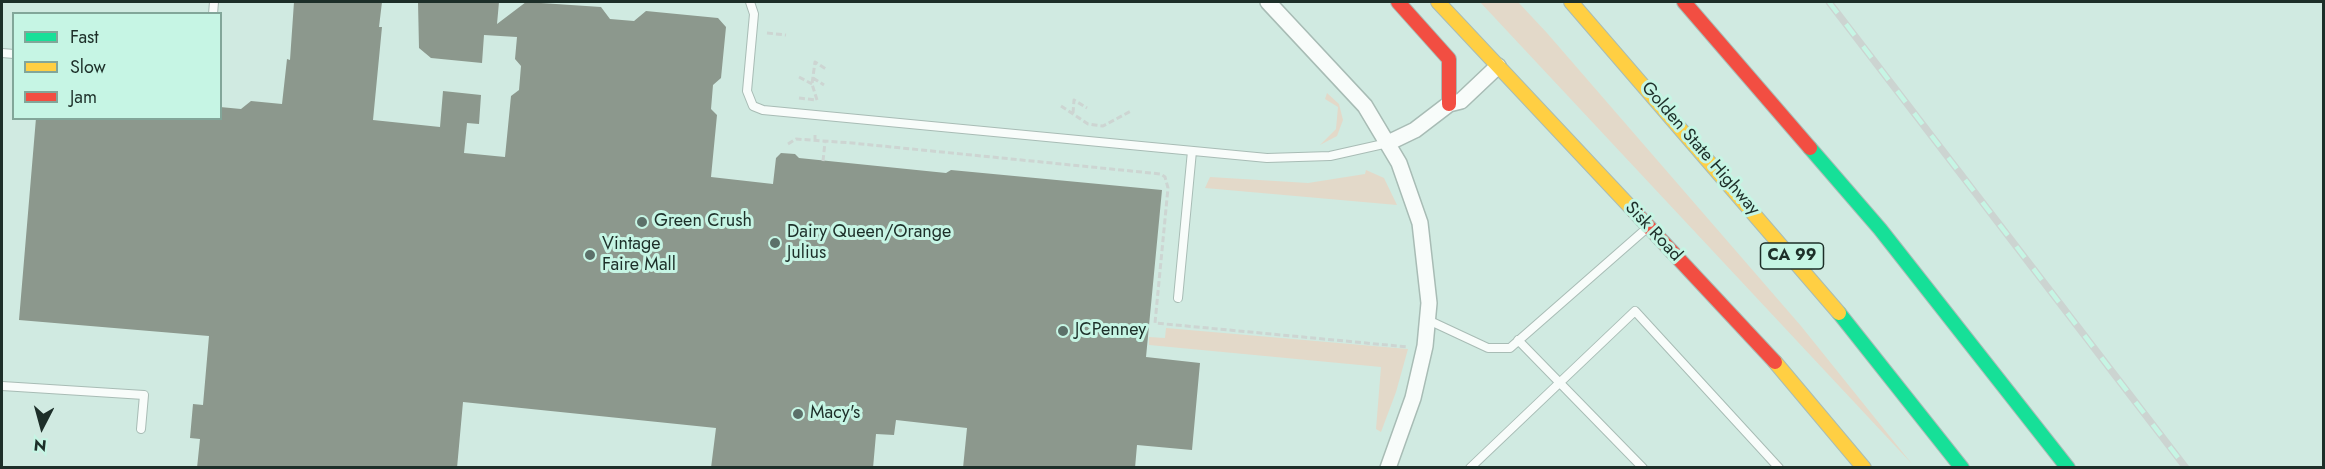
<!DOCTYPE html>
<style>
body{margin:0}
#map{position:relative;width:2325px;height:469px;overflow:hidden;background:#d0eae1;font-family:Jost,sans-serif}
canvas{display:block}
.frame{position:absolute;inset:0;border:3px solid #1d2f29;pointer-events:none}
.legend{position:absolute;left:12px;top:12px;width:210px;height:108px;box-sizing:border-box;background:#c6f5e4;border:2px solid #82a699;margin:0;padding:8px 10px;list-style:none;font-size:18px;color:#1d2f29}
.legend li{display:flex;align-items:center;gap:12px;height:30px}
.legend b{width:30px;border:2px solid #82a699}
.north{position:absolute;left:12px;top:397px;width:60px;height:60px;-webkit-text-stroke:4px #c6f5e4;paint-order:stroke;rotate:186deg;font-size:16px;font-weight:700;line-height:24px;text-align:center;color:#1d2f29}
.north::after{content:'';display:block;margin:auto;width:21px;height:27px;background:#1d2f29;clip-path:polygon(50% 0,100% 100%,50% 72%,0 100%)}
</style>
<div id="map">
<canvas width="2325" height="469"></canvas>
<div class="frame"></div>
<ul class="legend">
<li><b style="height:8px;background:#16e098"></b>Fast</li>
<li><b style="height:8px;background:#ffcf43"></b>Slow</li>
<li><b style="height:8px;background:#f24e42"></b>Jam</li>
</ul>
<div class="north">N</div>
</div>
<script>
const g = document.querySelector('canvas').getContext('2d');
g.lineJoin = 'round';
function fillPath(path, color) { g.fillStyle = color; g.fill(path, 'evenodd'); }
const poly = rows => new Path2D(rows.map(r => 'M' + r).join(''));
function strokePath(path, color, width, dash) { g.strokeStyle = color; g.lineWidth = width; g.lineCap = dash ? 'butt' : 'round'; g.setLineDash(dash || []); g.stroke(path); }
function label(font, color, halo, rows, align = 'center') {
  g.font = font + ' Jost,sans-serif'; g.lineWidth = 6; g.setLineDash([]); g.textBaseline = 'middle'; g.strokeStyle = halo; g.fillStyle = color; for (const [text, x, y, turn = 0] of rows) {
    g.save(); g.translate(x, y); g.rotate((+turn || 0) * Math.PI / 180); g.textAlign = isNaN(turn) ? turn : align; if (halo) g.strokeText(text, 0, 0); g.fillText(text, 0, 0); g.restore();
  }
}
fillPath(poly([
 [1480,2,1518,2,1547,33,1801,326,1912,464],
 [1327,93,1339,104,1343,120,1337,136,1320,145,1336,129,1338,107,1325,99],
 [1366,170,1384,178,1397,205,1205,188,1210,177,1308,183,1365,174],
 [1166,328,1408,349,1396,392,1381,432,1376,429,1381,367,1149,345,1149,337,1165,338]
]), '#e3d9c9');
fillPath(poly([
 [294,2,382,2,379,27,382,27,373,120,440,127,443,91,481,95,479,124,467,123,464,153,505,157,511,96,519,90,521,66,515,59,517,37,484,35,482,63,431,58,419,48,418,2,499,2,497,24,526,2,601,7,610,19,634,21,646,11,718,18,726,27,721,78,713,85,711,109,717,115,711,177,773,184,776,158,781,153,795,154,799,158,946,173,951,170,1162,190,1146,357,1200,363,1192,450,1137,445,1135,468,963,468,967,428,896,420,894,435,876,434,873,468,711,468,716,428,463,402,457,468,197,468,200,439,190,438,193,404,203,405,209,336,19,320,36,118,220,118,220,107,241,109,251,101,282,104,287,59,290,60]
]), '#8c988d');
const lane = poly([
 [750,2,754,14,747,91,753,106,763,110,1267,158,1330,156,1388,143],
 [213,14,214,2],
 [2,53,14,54],
 [1178,298,1192,151],
 [1428,320,1488,348,1510,348,1647,228],
 [1518,340,1643,468],
 [2,386,144,395,141,429],
 [1470,468,1635,311,1779,468]
]);
const street = poly([
 [1268,2,1365,106,1399,163,1420,223,1429,303,1425,346,1413,398,1388,468],
 [1388,143,1415,130,1449,104,1461,101,1498,66]
]);
const fast = poly([
 [1810,148,1880,229,2068,468],
 [1839,313,1962,468]
]);
const slow = poly([
 [1438,2,1634,211],
 [1571,2,1839,313],
 [1775,362,1864,468]
]);
const jam = poly([
 [1398,2,1449,59,1449,104],
 [1684,2,1810,148],
 [1634,211,1775,362]
]);
strokePath(lane, '#a8bcb5', 10);
strokePath(street, '#a8bcb5', 18);
strokePath(fast, '#a8bcb5', 16);
strokePath(slow, '#a8bcb5', 16);
strokePath(jam, '#a8bcb5', 16);
strokePath(poly([
 [767,33,786,35],
 [799,77,812,84],
 [813,78,824,85],
 [799,98,817,100],
 [817,100,812,84,815,62,826,69],
 [1061,106,1088,124,1095,125,1103,126,1131,111],
 [1073,113,1074,100,1087,108],
 [815,141,815,134],
 [788,144,796,139,852,143,1161,174,1165,177,1168,188,1155,323,1408,347],
 [823,161,825,142]
]), '#cdd5d2', 3, [6, 3]);
strokePath(lane, '#f8fcfa', 8);
strokePath(street, '#f8fcfa', 15);
strokePath(fast, '#16e098', 14);
strokePath(slow, '#ffcf43', 14);
strokePath(jam, '#f24e42', 14);
const rail = poly([
 [1829,2,2186,468]
]);
strokePath(rail, '#ccd4d1', 7);
strokePath(rail, '#c6f5e4', 4.5, [14]);
for (const [x, y, r, color] of [
 [642,222,6,"#5c7069"],
 [775,243,6,"#5c7069"],
 [590,255,6,"#5c7069"],
 [1063,331,6,"#5c7069"],
 [798,414,6,"#5c7069"]
]) { const dot = new Path2D(); dot.arc(x, y, r, 0, 2 * Math.PI); g.fillStyle = color; g.fill(dot); strokePath(dot, '#c6f5e4', 2); }
for (const [x, y, w] of [
 [1792,256,63]
]) { const box = new Path2D(); box.roundRect(x - w / 2, y - 13, w, 26, 4.5); g.fillStyle = '#c6f5e4'; g.fill(box); strokePath(box, '#1d2f29', 1.5); }
label('bold 16px', '#1d2f29', null, [
 ["CA 99",1792,256]
]);
label('18px', '#1d2f29', '#c6f5e4', [
 ["Golden State Highway",1700,149,49],
 ["Sisk Road",1653,232,47]
]);
label('18px', '#1d2f29', '#c6f5e4', [
 ["Green Crush",654,222],
 ["Dairy Queen/Orange",787,233],
 ["Julius",787,254],
 ["Vintage",602,245],
 ["Faire Mall",602,266],
 ["JCPenney",1075,331],
 ["Macy's",810,414]
], 'left');
</script>
